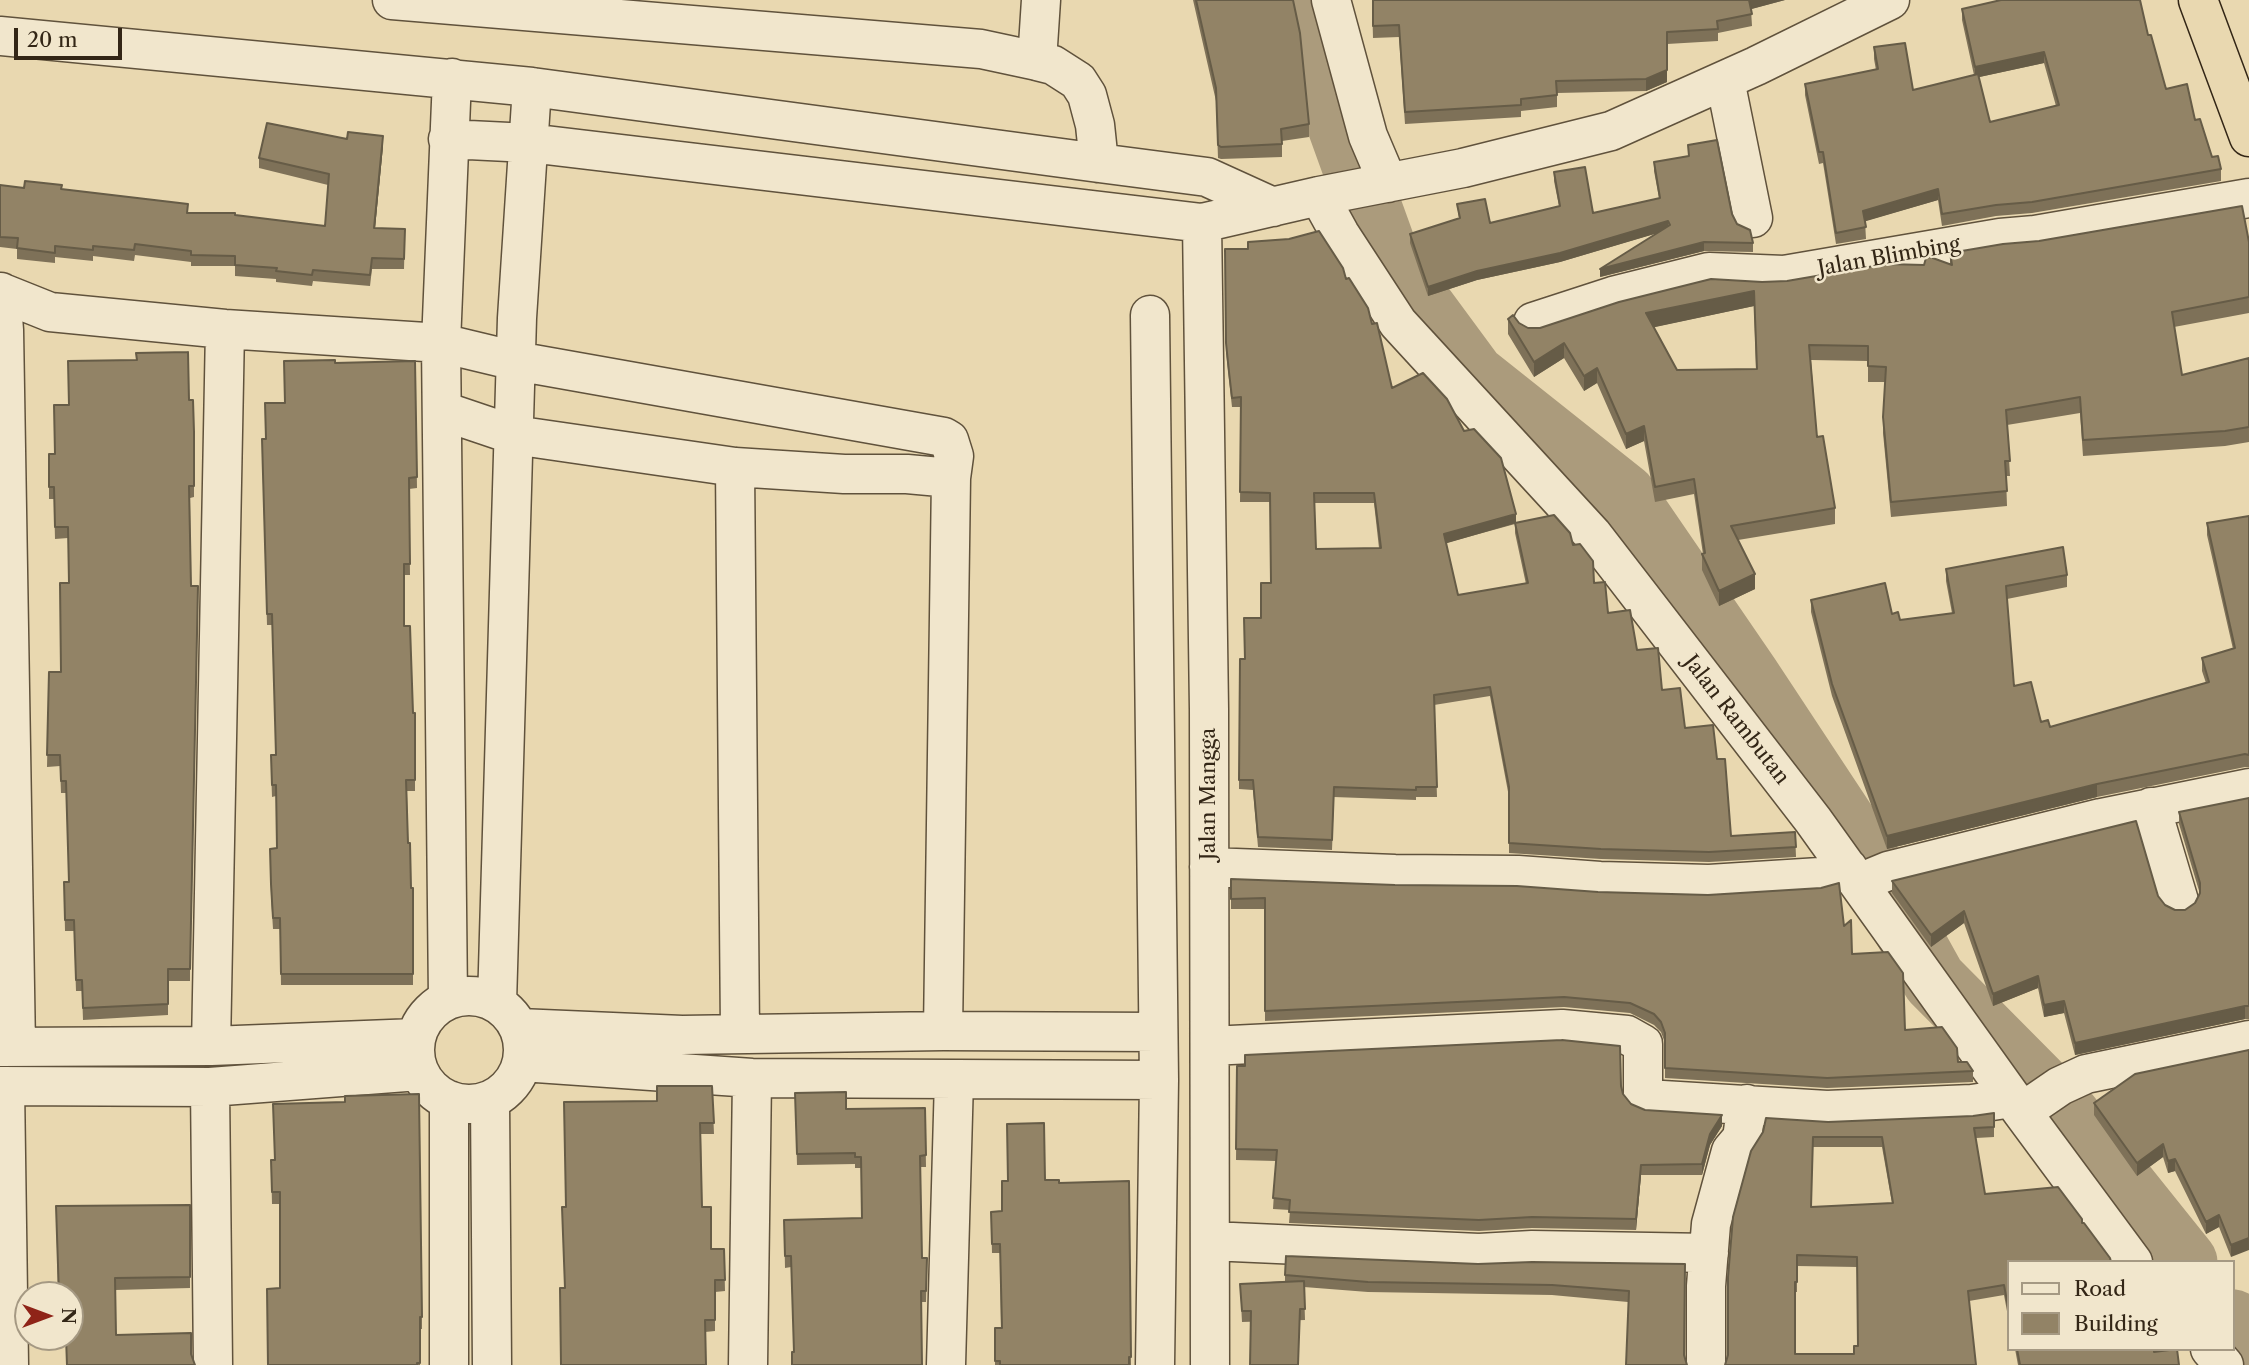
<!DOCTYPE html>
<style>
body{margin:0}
#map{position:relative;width:2249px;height:1365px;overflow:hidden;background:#e9d8b0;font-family:"Libre Caslon Text",serif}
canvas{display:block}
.legend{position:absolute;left:2007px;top:1260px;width:228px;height:91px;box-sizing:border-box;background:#f1e6cc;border:2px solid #a59983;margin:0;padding:9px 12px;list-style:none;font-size:21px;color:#332616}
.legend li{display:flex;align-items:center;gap:14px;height:35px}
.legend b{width:35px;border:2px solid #a59983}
.north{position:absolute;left:14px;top:1281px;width:70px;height:70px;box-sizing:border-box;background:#f1e6cc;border:2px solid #a59983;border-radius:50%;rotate:90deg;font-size:19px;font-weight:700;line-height:28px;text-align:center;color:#332616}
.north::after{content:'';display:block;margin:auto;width:24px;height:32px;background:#8f2418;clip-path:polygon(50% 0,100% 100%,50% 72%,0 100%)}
.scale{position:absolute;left:14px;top:28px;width:108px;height:32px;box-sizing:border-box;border:4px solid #332616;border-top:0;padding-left:9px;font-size:21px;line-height:24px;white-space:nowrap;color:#332616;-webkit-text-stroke:5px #f1e6cc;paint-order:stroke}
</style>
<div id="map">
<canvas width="2249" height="1365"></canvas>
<ul class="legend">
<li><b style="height:9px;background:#f1e6cc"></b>Road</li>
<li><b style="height:19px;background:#928366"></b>Building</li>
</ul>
<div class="north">N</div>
<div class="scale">20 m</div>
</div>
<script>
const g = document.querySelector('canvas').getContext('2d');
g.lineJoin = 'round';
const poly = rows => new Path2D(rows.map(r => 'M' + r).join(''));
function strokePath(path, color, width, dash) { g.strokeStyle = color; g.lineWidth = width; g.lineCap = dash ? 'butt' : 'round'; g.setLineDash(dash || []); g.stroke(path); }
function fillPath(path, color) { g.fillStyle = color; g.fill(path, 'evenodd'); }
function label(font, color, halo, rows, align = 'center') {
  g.font = font + ' "Libre Caslon Text",serif'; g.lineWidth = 5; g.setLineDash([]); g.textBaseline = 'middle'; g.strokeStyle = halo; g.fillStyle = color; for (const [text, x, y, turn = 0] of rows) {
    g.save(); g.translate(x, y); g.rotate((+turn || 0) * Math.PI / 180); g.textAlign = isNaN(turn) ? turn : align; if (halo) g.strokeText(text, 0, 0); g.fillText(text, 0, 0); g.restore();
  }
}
strokePath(poly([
 [1305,0,1319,68,1389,262,1473,376,1624,496,1748,677,1860,847,1934,980,2064,1111,2185,1262],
 [2233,1322,2249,1341]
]), '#ab9b7c', 65);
const minor = poly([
 [392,0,981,49,1037,61,1053,65,1078,81,1087,95,1095,125,1099,163],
 [1331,0,1368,136,1388,183],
 [0,36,532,87,1099,163,1207,177,1273,207],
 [1037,61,1041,0],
 [1725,80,1753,218],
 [448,139,529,143,1202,223,1319,196,1463,168,1611,131,1756,66,1890,0],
 [1319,196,1340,234,1398,323,1593,535,1813,820,2022,1112,2133,1262],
 [1202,223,1209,709,1210,1365],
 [0,292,50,312,225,329,441,343,516,361,944,437,949,440,954,456,951,478,907,474,844,474,735,467,514,435,443,411],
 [1,292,4,330,16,1047],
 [1150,315,1159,1080,1155,1365],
 [1533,322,1613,296,1709,272,1784,275,2000,238,2035,235,2249,198],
 [735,467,740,1032],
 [2151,807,2179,901],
 [1209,867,1395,874,1518,875,1600,881,1709,884,1820,877,1848,868],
 [1859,883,1888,871,2101,818,2249,788],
 '415 1050a54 54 0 1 1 108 0a54 54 0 1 1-108 0Z',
 [448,1000,441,343,452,78],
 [497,1003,517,318,532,87],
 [519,1028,682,1035,943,1031,1158,1032],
 [943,1031,951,478],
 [211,1046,225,329],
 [1210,1046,1562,1029,1627,1035,1643,1044,1643,1096,1646,1099,1827,1110,1972,1104,2012,1098],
 [0,1047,211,1046,416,1038],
 [522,1062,752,1078,1159,1080],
 [0,1086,210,1087,419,1071],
 [5,1086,9,1365],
 [210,1087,213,1365],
 [449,1100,449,1365],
 [490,1100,492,1365],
 [2022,1112,2060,1086,2086,1074,2249,1040],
 [1210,1241,1479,1253,1532,1250,1709,1253],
 [2210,1349,2224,1365],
 [748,1365,752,1078],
 [946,1365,954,1079],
 [1706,1365,1706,1286,1711,1224,1731,1151,1742,1138,1747,1104]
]);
const highway = poly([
 [2198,0,2249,137]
]);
strokePath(minor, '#60523c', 41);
strokePath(highway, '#332616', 41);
strokePath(minor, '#f1e6cc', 38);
strokePath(highway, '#e9d8b0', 38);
fillPath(poly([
 [1193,0,1293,0,1309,124,1309,137,1282,141,1282,157,1221,159,1218,158,1216,101],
 [1372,0,1785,0,1751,9,1752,26,1718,33,1718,41,1667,44,1667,82,1646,91,1557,93,1557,107,1521,111,1521,117,1405,124,1399,37,1373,38],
 [1962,9,2148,35,2166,89,2195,120,2212,157,2221,169,2221,181,2032,213,1996,216,1942,226,1938,200,1865,221,1866,239,1836,244,1823,163,1819,164,1805,95,1805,84,1876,70,1874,59,1874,47,1913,90,1974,75,1962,20],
 [2044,63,2056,106,1990,122,1979,77],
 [1688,145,1737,224,1753,243,1753,252,1704,251,1600,277,1657,233,1560,262,1477,280,1428,296,1410,243,1410,234,1459,219,1457,204,1490,223,1559,206,1554,181,1554,172,1593,213,1659,198,1654,171,1654,162,1688,156],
 [383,146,375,228,405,229,404,269,372,269,370,286,313,281,312,286,276,282,276,279,235,276,235,266,191,266,191,262,135,255,134,261,93,256,93,261,55,257,55,263,17,259,17,249,0,247,0,185,24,188,62,189,188,213,235,215,325,226,328,185,259,168,259,158],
 [1248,242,1346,279,1372,324,1392,388,1464,431,1516,523,1573,545,1594,583,1608,613,1637,650,1685,728,1717,759,1731,836,1795,832,1796,857,1709,862,1601,859,1509,853,1509,797,1490,696,1434,705,1437,797,1416,797,1416,800,1334,797,1332,850,1258,847,1253,790,1239,789,1239,747,1245,659,1261,618,1271,583,1270,502,1240,502,1241,407,1232,407,1226,352,1225,249,1248,249],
 [1314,503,1374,503,1379,548,1316,549],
 [1515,524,1515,533,1526,584,1458,595,1446,543],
 [2249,242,2249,313,2174,327,2182,375,2249,358,2249,442,2225,446,2083,456,2080,413,2007,425,2010,476,2006,476,2007,506,1891,517,1883,433,1885,382,1868,382,1868,361,1811,360,1817,437,1835,508,1835,524,1738,540,1755,589,1719,606,1702,570,1702,554,1703,554,1694,494,1655,502,1644,441,1626,449,1597,383,1584,391,1564,358,1534,377,1508,334,1508,319,1528,328,1540,328,1762,282,1787,281,1924,265,1950,264,1950,253],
 [1754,306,1756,369,1677,370,1654,327],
 [415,361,417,488,409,489,410,575,404,575,404,626,413,713,415,713,415,791,407,791,408,843,411,888,413,888,413,985,281,985,280,929,273,929,271,896,270,849,277,848,276,796,272,797,271,767,276,755,272,625,267,625,262,450,266,439,285,403,335,363],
 [189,400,194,432,194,497,190,498,191,586,190,981,168,981,168,1015,83,1020,82,991,76,991,74,931,65,931,64,882,69,882,66,793,61,793,60,766,47,767,49,672,61,672,69,583,68,538,55,539,54,499,49,499,49,454,55,454],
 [2249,516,2249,767,2245,767,2097,797,1887,849,1832,696,1811,612,1811,600,1892,614,1900,620,1952,613,1946,581,1946,569,2067,575,2067,587,2007,599,2014,686,2041,722,2050,727,2206,683,2202,671,2202,658,2233,649,2207,535,2207,523],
 [2249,798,2249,1019,2245,1019,2075,1055,2064,1013,2044,1017,2038,988,1993,1006,1964,923,1931,947,1892,893,1892,881,2158,896,2165,905,2175,910,2185,910,2195,903,2200,894,2179,824,2179,812],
 [1231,879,1844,926,1852,954,1905,1030,1973,1071,1973,1082,1827,1088,1665,1078,1665,1043,1661,1032,1654,1025,1630,1013,1564,1007,1265,1021,1265,909,1231,909],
 [2249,1050,2231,1257,2219,1227,2206,1234,2175,1171,2168,1173,2163,1157,2137,1176,2094,1115,2094,1103],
 [1237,1066,1621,1086,1623,1094,1631,1104,1645,1110,1722,1126,1710,1145,1702,1175,1641,1175,1636,1230,1532,1228,1479,1231,1289,1223,1290,1210,1273,1209,1276,1161,1236,1160],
 [712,1086,714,1134,701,1134,702,1207,711,1249,724,1249,725,1291,715,1292,715,1331,705,1332,565,1288,566,1207,657,1101],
 [795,1093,846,1109,925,1108,926,1167,920,1167,922,1258,927,1258,926,1302,921,1302,794,1352,791,1267,785,1268,784,1220,862,1218,861,1168,855,1168,855,1164,797,1165],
 [1994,1113,1994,1137,1976,1138,1985,1194,2009,1262,2009,1322,2004,1295,1969,1301,1976,1365,1728,1355,1733,1217,1828,1122,1973,1116],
 [1813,1147,1882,1147,1892,1203,1811,1207],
 [1797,1266,1857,1267,1858,1346,1854,1354,1795,1354,1795,1292,1797,1292],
 [271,1160,422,1317,422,1329,420,1329,420,1365,267,1365,280,1288,280,1204,272,1204],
 [1045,1180,1059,1183,1129,1181,1131,1365,995,1365,995,1328,1001,1328,1000,1253,992,1253,991,1212,1002,1211,1008,1181],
 [190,1205,190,1288,115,1290,116,1335,191,1333,191,1354,195,1365,67,1365,66,1340,52,1340,52,1337,70,1337,70,1295,52,1295,58,1295,56,1206],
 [1478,1264,1685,1264,1628,1302,1552,1295,1368,1292,1304,1287,1305,1320,1242,1322,1240,1284,1285,1281,1285,1275],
 [2015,1349,2154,1349,2154,1352,2179,1365,2018,1365]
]), '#7e7158');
fillPath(poly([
 [1748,0,1785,0,1748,10],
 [2044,52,2044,63,1975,78,1975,67],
 [1667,70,1667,82,1646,91,1646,79],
 [383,136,383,146,374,239,374,228],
 [1938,189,1938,200,1863,222,1863,211],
 [1668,221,1668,230,1560,262,1477,280,1428,296,1428,287,1477,271],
 [1704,242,1704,251,1600,277,1600,269],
 [1754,291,1754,306,1646,329,1646,313],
 [1564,343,1564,358,1534,377,1534,362],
 [1597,368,1597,383,1584,391,1584,376],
 [1644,426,1644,441,1626,449,1626,434],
 [1516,514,1516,523,1444,544,1444,534],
 [1755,574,1755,589,1719,606,1719,591],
 [2097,784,2097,797,1887,849,1887,836],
 [1964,911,1964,923,1931,947,1931,935],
 [2038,976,2038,988,1993,1006,1993,994],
 [2064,1001,2064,1013,2044,1017,2044,1005],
 [2245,1006,2245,1019,2075,1055,2075,1043],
 [1722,1115,1722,1126,1710,1145,1702,1175,1702,1164,1710,1134],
 [2163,1144,2163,1157,2137,1176,2137,1163],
 [2175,1159,2175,1171,2168,1173,2168,1161],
 [1641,1165,1641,1175,1636,1230,1636,1219],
 [2219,1215,2219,1227,2206,1234,2206,1222],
 [2249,1238,2249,1250,2231,1257,2231,1245]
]), '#665c47');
const building = poly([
 [1196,0,1293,0,1300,33,1309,124,1281,129,1282,144,1221,147,1218,145,1216,88,1196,0],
 [1373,0,1749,0,1752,14,1717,21,1718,29,1667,32,1667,70,1646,79,1556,81,1557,95,1521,99,1521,105,1405,112,1399,25,1373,26,1373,0],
 [2001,0,2140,0,2148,35,2151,35,2166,89,2187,84,2195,120,2200,119,2212,157,2218,156,2221,169,2032,202,1996,205,1942,214,1938,189,1863,211,1866,227,1836,233,1823,152,1819,152,1805,84,1878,69,1874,47,1905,43,1913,90,1978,74,1990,122,2059,105,2044,52,1975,67,1962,9,2001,0],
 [267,123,347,139,348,132,383,136,374,228,405,229,404,259,372,258,370,275,313,270,312,275,276,271,277,268,235,265,235,256,191,255,191,251,135,244,134,250,93,246,93,250,55,246,55,253,17,248,18,238,0,237,0,185,24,188,25,181,62,185,61,189,188,204,187,213,235,213,235,215,325,226,329,174,259,158,267,123],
 [1717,140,1732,214,1737,224,1750,230,1753,243,1704,242,1600,269,1670,225,1668,221,1560,253,1477,271,1428,287,1410,234,1460,218,1457,204,1485,199,1490,223,1560,206,1554,172,1585,167,1593,213,1660,198,1654,162,1689,156,1688,145,1717,140],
 [2242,206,2249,242,2249,297,2172,312,2182,375,2249,358,2249,427,2225,431,2083,440,2080,397,2006,410,2010,461,2005,461,2007,491,1891,502,1883,417,1886,367,1868,366,1868,346,1809,345,1817,437,1823,436,1835,508,1731,526,1755,574,1719,591,1702,554,1705,553,1694,479,1655,487,1644,426,1626,434,1597,368,1584,376,1564,343,1534,362,1508,319,1513,315,1519,323,1528,328,1540,328,1619,302,1711,279,1762,282,1787,281,1886,264,1924,265,1926,258,1930,257,1952,265,1950,253,2003,244,2039,241,2242,206],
 [1754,291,1757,369,1677,370,1646,313,1754,291],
 [1319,231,1343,268,1346,279,1349,278,1368,308,1372,324,1377,323,1392,388,1423,373,1447,399,1464,431,1474,429,1501,458,1516,514,1444,534,1458,595,1528,583,1515,523,1554,515,1570,533,1573,545,1580,544,1593,561,1594,583,1605,582,1608,613,1630,610,1637,650,1658,648,1662,690,1680,688,1685,728,1713,725,1717,759,1725,759,1731,836,1795,832,1796,847,1709,852,1601,849,1509,843,1509,787,1490,687,1434,695,1437,787,1416,787,1416,790,1334,787,1332,840,1258,837,1253,780,1239,780,1240,659,1245,659,1244,618,1261,618,1261,583,1271,583,1270,493,1240,492,1241,397,1232,398,1229,372,1226,343,1225,249,1248,249,1248,242,1289,239,1319,231],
 [1314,493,1374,493,1381,548,1316,549,1314,493],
 [188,352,189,400,193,400,194,432,194,486,189,486,191,586,198,586,190,969,168,969,168,1004,83,1008,82,980,76,980,74,920,65,920,64,882,69,882,66,781,61,781,60,755,47,755,49,672,61,672,60,583,69,583,68,527,55,527,54,487,49,487,49,454,55,454,54,405,69,405,68,361,137,360,136,353,188,352],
 [335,360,335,363,415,361,417,477,409,478,410,564,404,564,404,626,410,626,413,713,415,713,415,780,406,780,408,843,410,843,411,888,413,888,413,974,281,974,280,918,273,918,271,884,270,849,277,848,276,785,272,785,271,755,276,755,272,614,267,614,262,439,266,439,265,403,285,403,284,361,335,360],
 [2249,516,2249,755,2245,754,2097,784,1887,836,1832,684,1811,600,1885,583,1892,614,1898,612,1900,620,1954,613,1946,569,2063,547,2067,575,2006,586,2014,686,2031,682,2041,722,2048,720,2050,727,2209,682,2202,658,2235,648,2207,523,2249,516],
 [2249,798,2249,1006,2245,1006,2075,1043,2064,1001,2044,1005,2038,976,1993,994,1964,911,1931,935,1892,881,2136,821,2158,896,2165,905,2175,910,2185,910,2195,903,2200,893,2200,883,2179,812,2249,798],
 [1231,879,1395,885,1517,886,1598,892,1708,895,1821,888,1839,883,1844,926,1851,920,1852,954,1888,952,1903,973,1905,1030,1942,1027,1957,1048,1958,1062,1967,1062,1973,1071,1827,1078,1665,1068,1665,1033,1661,1022,1654,1014,1630,1003,1564,997,1265,1011,1265,898,1231,899,1231,879],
 [1562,1040,1620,1046,1621,1086,1623,1094,1631,1104,1645,1110,1722,1115,1710,1134,1702,1164,1641,1165,1636,1219,1532,1217,1479,1220,1289,1212,1290,1200,1273,1198,1277,1150,1236,1149,1237,1066,1245,1066,1245,1055,1562,1040],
 [2249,1050,2249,1238,2231,1245,2219,1215,2206,1222,2175,1159,2168,1161,2163,1144,2137,1163,2094,1103,2135,1074,2249,1050],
 [657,1086,712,1086,714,1123,700,1123,702,1207,711,1207,711,1249,724,1249,725,1280,715,1280,715,1320,705,1320,706,1365,561,1365,560,1288,565,1288,562,1207,566,1207,564,1102,657,1101,657,1086],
 [846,1092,846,1109,925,1108,926,1155,920,1156,922,1258,927,1258,926,1291,921,1291,922,1365,792,1365,792,1352,794,1352,791,1256,785,1256,784,1220,862,1218,861,1157,855,1157,855,1153,797,1154,795,1093,846,1092],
 [419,1094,422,1317,420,1317,420,1363,417,1363,417,1365,268,1365,267,1289,280,1288,280,1192,272,1192,271,1160,275,1160,273,1104,345,1102,345,1096,419,1094],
 [1994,1113,1994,1127,1974,1128,1985,1194,2058,1187,2082,1219,2082,1223,2084,1223,2110,1258,2111,1262,2009,1262,2009,1312,2004,1285,1968,1291,1976,1365,1725,1365,1728,1355,1728,1277,1733,1217,1751,1151,1763,1132,1766,1118,1828,1122,1973,1116,1994,1113],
 [1813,1137,1882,1137,1893,1203,1811,1207,1813,1137],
 [1797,1255,1857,1257,1858,1346,1854,1346,1854,1354,1795,1354,1795,1282,1797,1282,1797,1255],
 [1044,1123,1045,1180,1059,1180,1059,1183,1129,1181,1131,1357,1129,1357,1129,1365,1000,1365,1000,1361,995,1361,995,1328,1002,1328,1000,1244,992,1244,991,1212,1002,1211,1002,1181,1008,1181,1007,1124,1044,1123],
 [190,1205,190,1277,115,1278,116,1335,191,1333,191,1354,195,1365,67,1365,66,1337,70,1337,70,1295,52,1295,59,1295,56,1206,190,1205],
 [1286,1256,1478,1264,1532,1262,1685,1264,1684,1355,1687,1365,1626,1365,1629,1291,1552,1285,1368,1282,1285,1275,1286,1256],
 [1304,1281,1305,1309,1300,1309,1298,1365,1250,1365,1251,1311,1242,1311,1240,1284,1304,1281],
 [2017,1349,2154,1349,2154,1352,2177,1349,2179,1365,2020,1365,2017,1349]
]);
fillPath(building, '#928366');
strokePath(building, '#665c47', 2);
label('21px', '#332616', '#f1e6cc', [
 ["Jalan Blimbing",1889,257,-10],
 ["Jalan Rambutan",1736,720,52],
 ["Jalan Mangga",1209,794,-90]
]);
</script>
